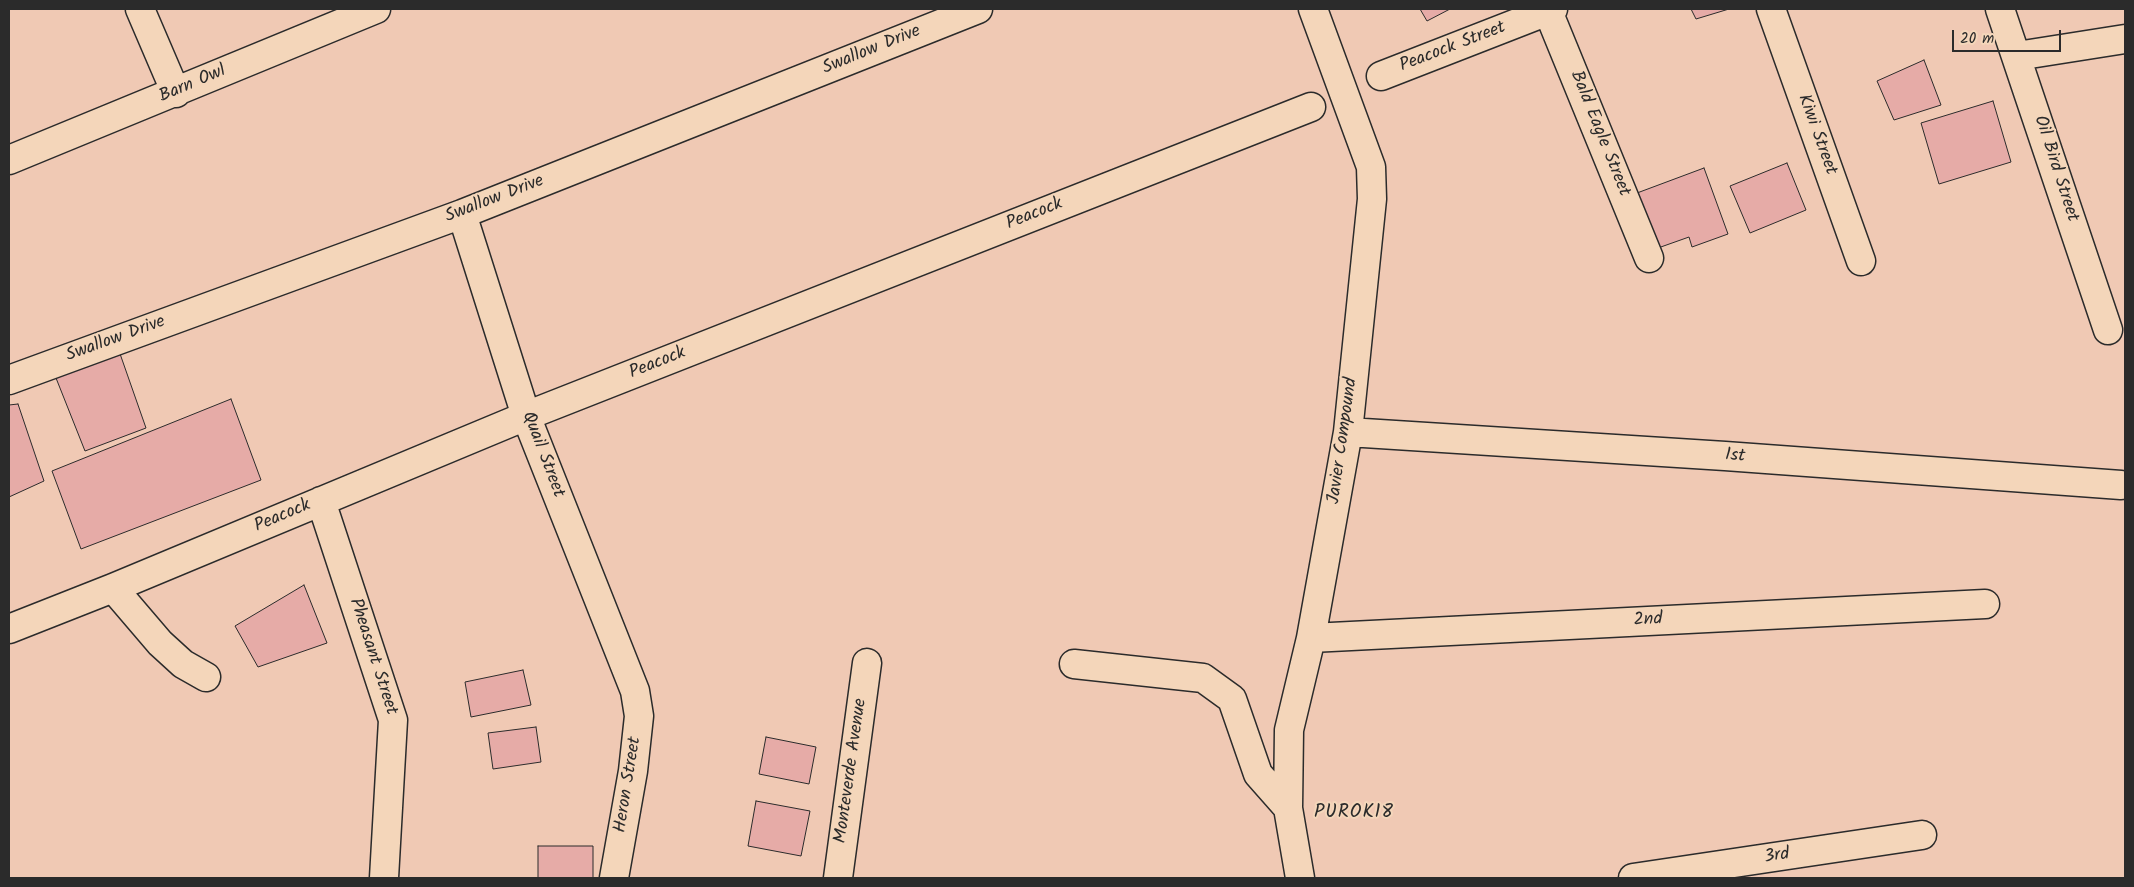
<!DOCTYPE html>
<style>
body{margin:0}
#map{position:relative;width:2134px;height:887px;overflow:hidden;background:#f0c9b4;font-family:Kalam,sans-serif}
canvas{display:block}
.frame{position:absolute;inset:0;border:10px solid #2b2b2b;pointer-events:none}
.scale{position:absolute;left:1952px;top:30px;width:109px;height:22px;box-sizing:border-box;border:2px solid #2b2b2b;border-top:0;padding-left:6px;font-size:15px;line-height:18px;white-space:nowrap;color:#2b2b2b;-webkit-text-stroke:4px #f4d6ba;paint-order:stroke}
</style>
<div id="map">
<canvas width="2134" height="887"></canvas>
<div class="frame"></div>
<div class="scale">20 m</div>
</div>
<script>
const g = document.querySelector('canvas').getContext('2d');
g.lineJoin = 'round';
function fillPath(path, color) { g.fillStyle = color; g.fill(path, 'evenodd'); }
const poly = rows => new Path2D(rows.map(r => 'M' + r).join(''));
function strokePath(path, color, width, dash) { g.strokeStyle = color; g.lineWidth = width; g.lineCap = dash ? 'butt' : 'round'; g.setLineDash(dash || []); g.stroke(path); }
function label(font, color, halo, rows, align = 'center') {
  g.font = font + ' Kalam,sans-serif'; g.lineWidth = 4; g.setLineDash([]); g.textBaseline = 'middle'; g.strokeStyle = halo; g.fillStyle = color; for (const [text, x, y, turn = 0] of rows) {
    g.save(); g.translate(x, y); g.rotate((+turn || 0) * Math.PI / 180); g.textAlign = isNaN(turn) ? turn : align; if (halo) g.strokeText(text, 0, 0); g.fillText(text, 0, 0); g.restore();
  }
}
const building = poly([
 [1420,9,1450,9,1427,21,1420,9],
 [1691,9,1729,9,1696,19,1691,9],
 [1924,60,1941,105,1894,120,1877,81,1924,60],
 [1993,101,2011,162,1939,184,1921,123,1993,101],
 [1787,163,1806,210,1750,233,1730,186,1787,163],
 [1704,168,1728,234,1692,247,1689,237,1658,248,1637,193,1704,168],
 [118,348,146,428,85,451,56,378,118,348],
 [231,399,261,480,81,549,52,471,231,399],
 [18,404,44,481,9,497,9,405,18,404],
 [304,585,327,643,258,667,235,626,304,585],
 [523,670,531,705,471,717,465,682,523,670],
 [536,727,541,762,493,769,488,733,536,727],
 [766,737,816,747,809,784,759,774,766,737],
 [756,801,810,811,801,856,748,846,756,801],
 [538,846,593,846,593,878,538,878,538,846]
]);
fillPath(building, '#e6aba7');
strokePath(building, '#2b2b2b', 1);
const minor = poly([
 [140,9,176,93],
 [1771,9,1861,261],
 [2000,9,2108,330],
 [1548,11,1649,258],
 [2017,56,2125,39],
 [1381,76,1553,9],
 [9,160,376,9],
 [462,214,526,416,635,691,639,716,633,771,614,878],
 [9,380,462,214,978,9],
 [1348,432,1725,456,2121,485],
 [321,501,393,720,384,878],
 [113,588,160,643,183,664,206,677],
 [9,629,113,588,526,416,1311,107],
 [1311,638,1985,604],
 [1074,664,1203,678,1232,699,1258,774,1288,808],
 [838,878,867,663],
 [1300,878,1288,808,1289,730,1311,638,1348,432,1372,199,1371,167,1313,9],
 [1633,878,1922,835]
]);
strokePath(minor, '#2b2b2b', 31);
strokePath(minor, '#f4d6ba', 28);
label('18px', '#2b2b2b', '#f4d6ba', [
 ["Peacock Street",1453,48,-21],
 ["Swallow Drive",872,51,-22],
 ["Barn Owl",193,85,-23],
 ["Bald Eagle Street",1599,134,68],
 ["Kiwi Street",1816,135,70],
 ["Oil Bird Street",2055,169,72],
 ["Swallow Drive",495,200,-21],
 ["Peacock",1035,215,-22],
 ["Swallow Drive",116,340,-20],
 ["Peacock",658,364,-22],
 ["Javier Compound",1344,441,-82],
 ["Quail Street",542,455,69],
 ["1st",1735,457,4],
 ["Peacock",283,517,-23],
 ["2nd",1648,621,-3],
 ["Pheasant Street",372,657,72],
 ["Monteverde Avenue",852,771,-82],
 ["Heron Street",629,785,-81],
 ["3rd",1777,857,-8]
]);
g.letterSpacing = '1px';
label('19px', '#2b2b2b', '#f4d6ba', [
 ["PUROK18",1354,814]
]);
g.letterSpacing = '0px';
</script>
